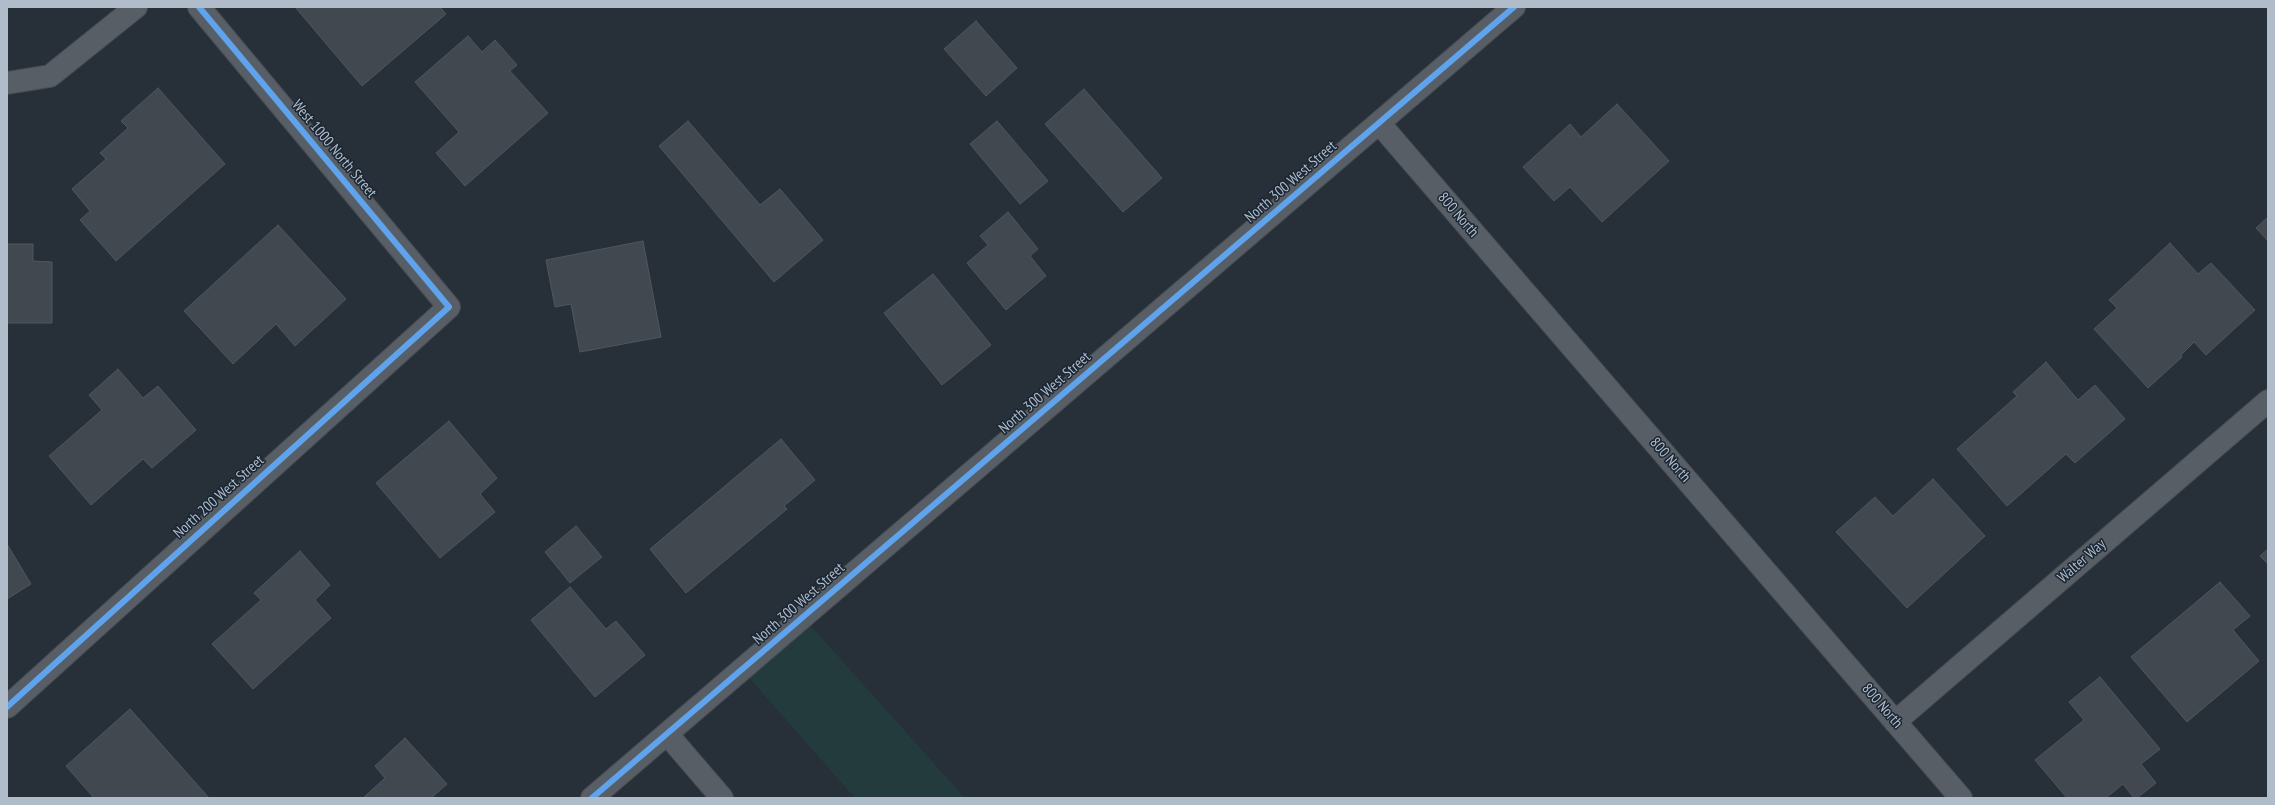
<!DOCTYPE html>
<style>
body{margin:0}
#map{position:relative;width:2275px;height:805px;overflow:hidden;background:#272f38;font-family:"PT Sans Narrow",sans-serif}
canvas{display:block}
.frame{position:absolute;inset:0;border:8px solid #b0bcc9;pointer-events:none}
</style>
<div id="map">
<canvas width="2275" height="805"></canvas>
<div class="frame"></div>
</div>
<script>
const g = document.querySelector('canvas').getContext('2d');
g.lineJoin = 'round';
function fillPath(path, color) { g.fillStyle = color; g.fill(path, 'evenodd'); }
const poly = rows => new Path2D(rows.map(r => 'M' + r).join(''));
function strokePath(path, color, width, dash) { g.strokeStyle = color; g.lineWidth = width; g.lineCap = dash ? 'butt' : 'round'; g.setLineDash(dash || []); g.stroke(path); }
function label(font, color, halo, rows, align = 'center') {
  g.font = font + ' "PT Sans Narrow",sans-serif'; g.lineWidth = 3; g.setLineDash([]); g.textBaseline = 'middle'; g.strokeStyle = halo; g.fillStyle = color; for (const [text, x, y, turn = 0] of rows) {
    g.save(); g.translate(x, y); g.rotate((+turn || 0) * Math.PI / 180); g.textAlign = isNaN(turn) ? turn : align; if (halo) g.strokeText(text, 0, 0); g.fillText(text, 0, 0); g.restore();
  }
}
fillPath(poly([
 [803,617,965,798,855,798,742,670]
]), '#243b3e');
const building = poly([
 [295,7,440,7,446,14,362,86,295,7],
 [976,21,1017,68,986,96,944,49,976,21],
 [468,36,482,52,495,40,517,65,510,71,548,113,465,186,436,153,459,132,415,82,468,36],
 [158,88,225,164,116,261,80,220,90,211,72,189,106,159,100,153,128,128,121,121,158,88],
 [1084,89,1162,178,1123,212,1045,124,1084,89],
 [1617,104,1669,161,1602,222,1570,187,1554,201,1523,167,1570,124,1581,137,1617,104],
 [688,121,760,205,780,189,823,240,774,282,659,146,688,121],
 [997,121,1048,181,1020,204,970,144,997,121],
 [1008,212,1038,249,1030,256,1046,276,1006,310,967,263,988,245,980,236,1008,212],
 [2268,217,2268,241,2256,228,2268,217],
 [278,225,346,299,295,346,276,324,233,364,184,311,278,225],
 [643,241,661,337,580,352,571,304,555,307,546,260,643,241],
 [2170,243,2198,274,2211,263,2255,310,2206,355,2194,342,2181,355,2182,357,2148,388,2094,329,2117,308,2109,300,2170,243],
 [7,244,33,244,33,261,52,262,52,323,7,323,7,244],
 [933,274,991,345,942,385,884,313,933,274],
 [2046,362,2078,400,2095,385,2125,419,2075,463,2066,454,2007,506,1957,449,2017,396,2013,392,2046,362],
 [118,369,143,398,158,386,196,430,152,468,143,459,91,505,49,456,102,410,89,395,118,369],
 [449,421,497,478,480,494,495,512,440,558,376,483,449,421],
 [781,439,815,480,784,506,787,509,686,593,650,549,781,439],
 [1933,479,1985,536,1907,608,1836,532,1875,497,1893,516,1933,479],
 [576,526,602,557,570,583,545,552,576,526],
 [7,544,31,584,7,599,7,544],
 [2268,549,2268,564,2260,556,2268,549],
 [300,551,330,585,315,600,331,618,253,689,212,644,261,600,254,593,300,551],
 [2220,582,2250,616,2233,630,2259,661,2187,722,2131,657,2220,582],
 [570,587,606,629,616,621,645,655,595,697,531,620,570,587],
 [2100,677,2160,749,2141,764,2156,783,2137,798,2134,798,2123,784,2106,798,2067,798,2035,760,2084,720,2069,702,2100,677],
 [130,709,209,798,94,798,66,766,130,709],
 [405,738,447,784,431,798,363,798,385,778,375,766,405,738]
]);
fillPath(building, '#414850');
strokePath(building, '#4f565f', 1);
const minor = poly([
 [7,83,50,76,136,7],
 [1379,123,1961,798],
 [7,707,449,307,199,7],
 [1895,722,2268,401],
 [667,734,722,798],
 [592,798,1514,7]
]);
strokePath(minor, '#464b52', 24);
strokePath(minor, '#585e65', 22);
strokePath(poly([
 [7,707,449,307,199,7],
 [592,798,1514,7]
]), '#60a3ed', 6);
label('15px', '#b0bcc9', '#1a2633', [
 ["West 1000 North Street",334,149,50],
 ["North 300 West Street",1291,182,-41],
 ["800 North",1458,215,49],
 ["North 300 West Street",1045,393,-41],
 ["800 North",1670,460,49],
 ["North 200 West Street",219,497,-42],
 ["Walter Way",2082,561,-41],
 ["North 300 West Street",799,604,-41],
 ["800 North",1882,706,49]
]);
</script>
